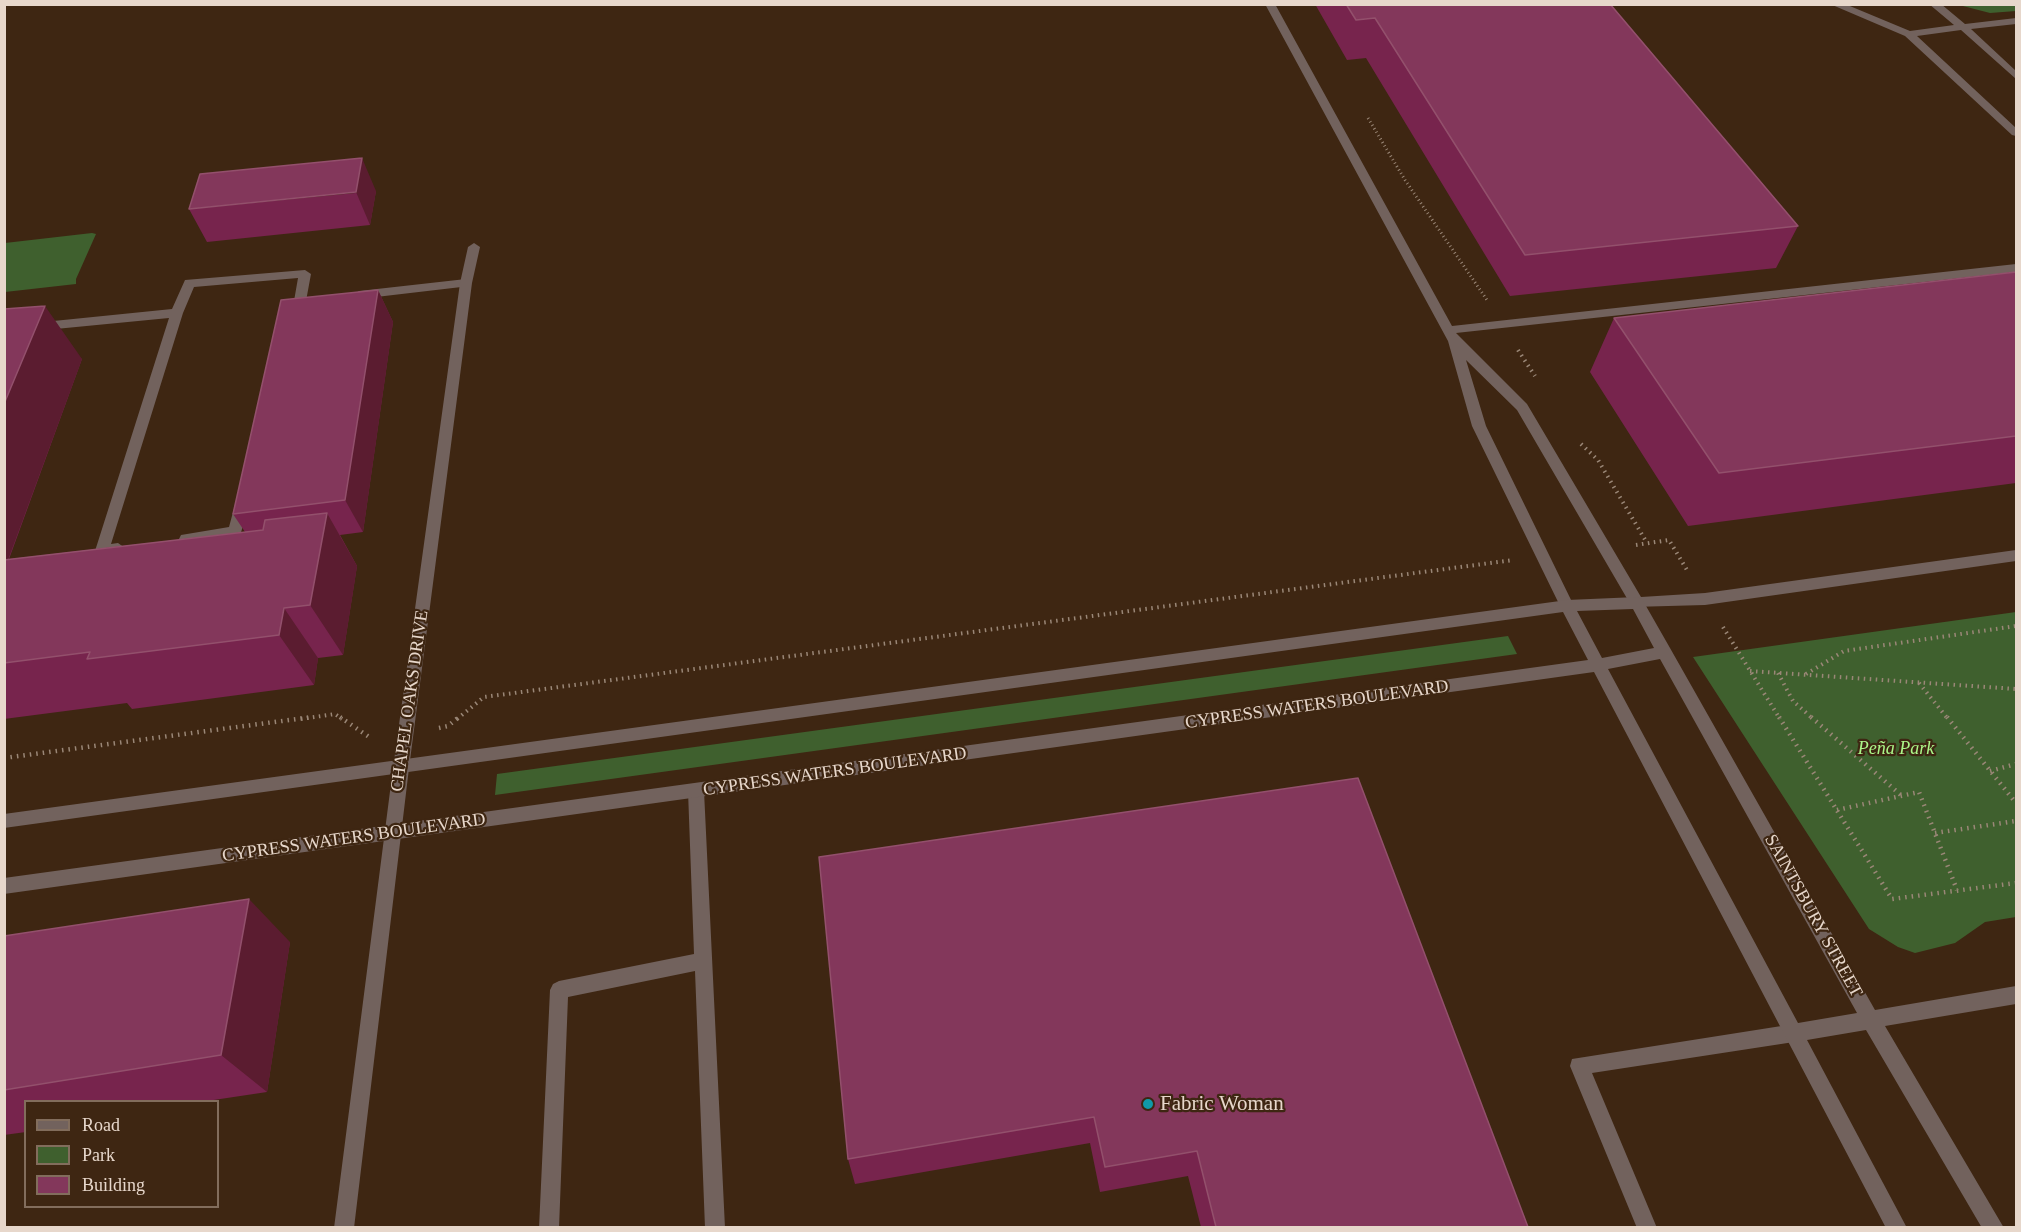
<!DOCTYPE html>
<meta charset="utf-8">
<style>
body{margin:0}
#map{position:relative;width:2021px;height:1232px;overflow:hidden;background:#3e2612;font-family:Georgia,serif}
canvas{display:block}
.frame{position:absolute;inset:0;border:6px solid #e7d7cb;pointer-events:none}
.legend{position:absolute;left:24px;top:1100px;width:195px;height:108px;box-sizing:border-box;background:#3e2612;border:2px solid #826d5c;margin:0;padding:8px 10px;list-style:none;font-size:18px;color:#e7d7cb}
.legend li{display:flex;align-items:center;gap:12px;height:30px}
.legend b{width:30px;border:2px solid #826d5c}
</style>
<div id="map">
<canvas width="2021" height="1232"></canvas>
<div class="frame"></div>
<ul class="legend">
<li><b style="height:8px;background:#72625d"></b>Road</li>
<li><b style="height:16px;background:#3f602e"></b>Park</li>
<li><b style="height:16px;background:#83375b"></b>Building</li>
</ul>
</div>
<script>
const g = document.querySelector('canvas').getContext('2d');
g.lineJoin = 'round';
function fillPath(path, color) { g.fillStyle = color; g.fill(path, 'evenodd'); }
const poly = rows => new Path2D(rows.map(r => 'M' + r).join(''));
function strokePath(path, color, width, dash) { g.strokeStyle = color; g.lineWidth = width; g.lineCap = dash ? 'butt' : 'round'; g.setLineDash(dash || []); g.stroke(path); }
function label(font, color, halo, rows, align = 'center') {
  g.font = font + ' Georgia,serif'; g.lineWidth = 4.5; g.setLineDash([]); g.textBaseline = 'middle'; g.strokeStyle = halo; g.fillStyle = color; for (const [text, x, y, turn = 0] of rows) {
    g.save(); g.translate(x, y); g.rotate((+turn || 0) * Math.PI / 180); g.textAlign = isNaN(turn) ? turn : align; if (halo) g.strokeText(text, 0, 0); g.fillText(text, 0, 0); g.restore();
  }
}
fillPath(poly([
 [1959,5,2016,5,2016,11,1990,13],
 [92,233,96,234,76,279,76,284,5,292,5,243],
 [2016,612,2016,917,1985,922,1955,943,1915,953,1898,947,1869,929,1693,657],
 [1508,636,1517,654,495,795,497,774]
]), '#3f602e');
strokePath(poly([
 [1368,118,1405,180,1487,300]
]), '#9a8777', 3, [1, 3]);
strokePath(poly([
 [1518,350,1535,376],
 [1581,444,1598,460,1647,543],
 [1636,545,1669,540,1687,570],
 [1723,627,1780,719],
 [1750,671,2016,689],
 [1778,673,1793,701,1813,719],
 [1806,674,1844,651,2016,626],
 [1919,683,1948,719],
 [301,719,335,714,342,719],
 [457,719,484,697,1513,560]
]), '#9a8777', 4, [1.5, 4.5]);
strokePath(poly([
 [340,717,372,739],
 [1779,717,1892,899,2016,883],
 [1811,717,1902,796],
 [1947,717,2016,803],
 [439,728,448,726,459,717],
 [4,758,312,717],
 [1990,771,2016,764],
 [1837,810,1919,792,1957,890],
 [1935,833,2016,821]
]), '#9a8777', 4.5, [1.5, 5]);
fillPath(poly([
 [1265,4,1275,4,1452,326,2016,264,2016,272,1456,333,1527,404,1641,597,1705,593,2016,550,2016,561,1705,605,1632,607,1517,410,1466,360,1486,426,1574,606,1572,610,1567,612,1562,610,1472,426,1448,341,1265,4],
 [1830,4,1845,4,1910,31,1954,25,1929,4,1941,4,1965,24,2016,18,2016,24,1971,29,2016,71,2016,79,1961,30,1917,36,2016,128,2016,136,2012,135,1905,36,1830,4],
 [305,270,311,274,306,301,300,305,294,301,298,278,194,287,183,313,111,544,118,543,125,548,118,553,102,556,97,555,95,551,169,318,4,334,4,326,172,309,185,280,305,270],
 [466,279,470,280,470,286,359,299,353,295,359,291,466,279],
 [243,496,250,501,240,536,186,544,181,543,179,539,181,535,229,527,236,501,243,496],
 [696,784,702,786,704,791,725,1228,705,1228,695,971,568,997,559,1228,539,1228,550,990,553,984,559,981,694,954,688,791,690,786,696,784],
 [1794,1024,1801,1027,1803,1033,1801,1039,1794,1042,1592,1073,1657,1228,1637,1228,1570,1066,1572,1059,1794,1024]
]), '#72625d');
fillPath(poly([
 [474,243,480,247,472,283,409,768,354,1228,334,1228,393,768,460,283,468,247,474,243]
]), '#72625d');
fillPath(poly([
 [1637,597,1642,599,1670,648,1875,1010,2016,986,2016,1004,1885,1026,2004,1228,1982,1228,1866,1030,1807,1040,1907,1228,1886,1228,1594,672,4,894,4,878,1588,660,1563,612,4,828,4,814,1567,600,1637,597],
 [1633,609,1654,648,1602,658,1577,611,1633,609],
 [1660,659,1857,1013,1798,1023,1608,669,1660,659]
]), '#72625d');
fillPath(poly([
 [1315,4,1610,4,1798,226,1776,268,1510,296,1366,58,1347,60],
 [376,191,370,225,207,242,189,209],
 [2016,272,2016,483,1688,526,1590,372,1614,318],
 [378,290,393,322,363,532,340,535,357,566,343,655,318,658,314,685,132,709,127,703,4,719,4,309,82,359,9,559,245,532,233,514],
 [819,857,1528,1227,1201,1227,1188,1176,1100,1192,1090,1143,855,1184,848,1159],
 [4,936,290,942,267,1092,207,1101,26,1101,26,1132,4,1135]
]), '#77244d');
fillPath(poly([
 [362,158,376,191,370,225,356,192],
 [378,290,393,322,363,532,345,500],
 [45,306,82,359,4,571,4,404],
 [327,513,357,566,343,655,310,605],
 [284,608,318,658,314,685,279,635],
 [249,899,290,942,267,1092,221,1055]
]), '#5b1c30');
const building = poly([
 [1346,4,1610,4,1798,226,1525,255,1375,18,1356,20,1346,4],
 [362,158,356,192,189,209,200,174,362,158],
 [2016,272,2016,436,1719,473,1614,318,2016,272],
 [378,290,345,500,233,514,281,300,378,290],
 [45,306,4,404,4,309,45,306],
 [327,513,310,605,284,608,279,635,87,659,90,652,4,663,4,560,263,530,265,520,327,513],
 [1358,778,1528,1227,1216,1227,1197,1151,1105,1167,1094,1117,848,1159,819,857,1358,778],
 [249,899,221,1055,4,1090,4,936,249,899]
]);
fillPath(building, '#83375b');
strokePath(building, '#93506c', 1.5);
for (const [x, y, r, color] of [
 [1148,1104,6,"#0f9aa8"]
]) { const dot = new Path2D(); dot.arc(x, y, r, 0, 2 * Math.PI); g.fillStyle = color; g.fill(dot); strokePath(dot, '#3e2612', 2); }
label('18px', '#e7d7cb', '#3e2612', [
 ["CHAPEL OAKS DRIVE",410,701,-82],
 ["CYPRESS WATERS BOULEVARD",1317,705,-8],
 ["CYPRESS WATERS BOULEVARD",835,772,-8],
 ["CYPRESS WATERS BOULEVARD",354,838,-8],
 ["SAINTSBURY STREET",1813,916,61]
]);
label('italic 18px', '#acf689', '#3e2612', [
 ["Peña Park",1896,749]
]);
label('21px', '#e7d7cb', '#3e2612', [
 ["Fabric Woman",1160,1104]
], 'left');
</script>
